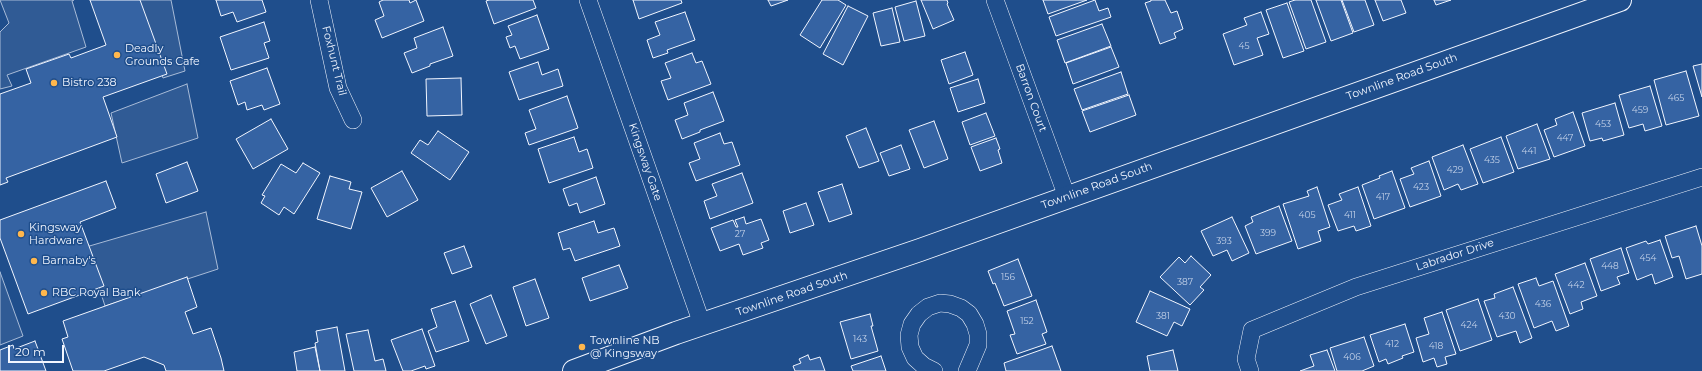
<!DOCTYPE html>
<style>
body{margin:0}
#map{position:relative;width:1702px;height:371px;overflow:hidden;background:#1f4e8c;font-family:Montserrat,sans-serif}
canvas{display:block}
.scale{position:absolute;left:8px;top:345px;width:56px;height:18px;box-sizing:border-box;border:2px solid #f2f6ff;border-top:0;padding-left:5px;font-size:12px;line-height:14px;white-space:nowrap;color:#f2f6ff;-webkit-text-stroke:3px #1f4e8c;paint-order:stroke}
</style>
<div id="map">
<canvas width="1702" height="371"></canvas>
<div class="scale">20 m</div>
</div>
<script>
const g = document.querySelector('canvas').getContext('2d');
g.lineJoin = 'round';
function fillPath(path, color) { g.fillStyle = color; g.fill(path, 'evenodd'); }
const poly = rows => new Path2D(rows.map(r => 'M' + r).join(''));
function strokePath(path, color, width, dash) { g.strokeStyle = color; g.lineWidth = width; g.lineCap = dash ? 'butt' : 'round'; g.setLineDash(dash || []); g.stroke(path); }
function label(font, color, halo, rows, align = 'center') {
  g.font = font + ' Montserrat,sans-serif'; g.lineWidth = 3; g.setLineDash([]); g.textBaseline = 'middle'; g.strokeStyle = halo; g.fillStyle = color; for (const [text, x, y, turn = 0] of rows) {
    g.save(); g.translate(x, y); g.rotate((+turn || 0) * Math.PI / 180); g.textAlign = isNaN(turn) ? turn : align; if (halo) g.strokeText(text, 0, 0); g.fillText(text, 0, 0); g.restore();
  }
}
const parking = poly([
 [0,0,74,0,72,1,86,47,7,75,12,86,0,89,0,32,9,23,0,0],
 [134,0,171,0,185,71,163,78,134,0],
 [187,84,198,138,122,163,111,113,187,84],
 [206,212,218,269,105,306,86,247,206,212],
 [0,272,23,336,0,345,0,272]
]);
fillPath(parking, '#305b95');
strokePath(parking, '#a8bbd7', 1);
const building = poly([
 [90,0,140,0,167,74,103,97,117,137,6,178,8,182,0,185,0,94,31,83,26,69,69,54,71,58,106,45,90,0],
 [216,0,262,0,266,12,237,22,233,12,221,16,216,0],
 [383,0,409,0,410,3,416,0,424,21,382,38,375,20,384,16,379,2,383,0],
 [489,0,533,0,536,8,494,24,486,1,489,0],
 [633,0,681,0,682,3,639,19,633,0],
 [768,0,788,0,771,6,768,0],
 [822,0,838,0,846,5,820,48,800,35,822,0],
 [921,0,947,0,948,3,947,4,954,20,933,29,921,0],
 [1043,0,1087,0,1048,14,1043,0],
 [1095,0,1099,11,1108,8,1111,17,1056,36,1049,17,1095,0],
 [1151,0,1165,0,1171,13,1177,11,1183,29,1174,33,1176,38,1160,44,1145,3,1151,1,1151,0],
 [1295,0,1311,0,1326,42,1306,49,1289,2,1295,0],
 [1316,0,1341,0,1353,33,1331,41,1316,0],
 [1342,0,1365,0,1374,25,1354,32,1342,0],
 [1375,0,1401,0,1406,13,1383,21,1375,0],
 [1434,0,1451,0,1436,5,1434,0],
 [916,1,925,36,904,41,895,7,916,1],
 [1287,3,1304,51,1283,58,1266,10,1287,3],
 [848,6,868,16,843,65,823,54,848,6],
 [892,8,900,42,881,46,873,13,892,8],
 [685,12,695,40,667,50,668,53,653,58,647,40,660,35,655,22,685,12],
 [1261,12,1269,34,1257,38,1263,55,1234,65,1223,34,1247,25,1244,18,1261,12],
 [537,15,549,49,520,59,515,46,510,48,506,37,512,35,508,26,537,15],
 [264,22,270,41,264,43,269,58,231,70,220,37,264,22],
 [1102,24,1111,46,1065,63,1057,40,1102,24],
 [443,27,453,56,430,64,430,66,412,73,404,53,417,48,414,38,443,27],
 [1111,47,1119,67,1073,84,1066,63,1111,47],
 [965,52,973,75,949,84,941,60,965,52],
 [692,53,696,63,702,61,711,84,668,100,661,81,671,78,665,63,692,53],
 [538,62,542,75,558,69,563,86,519,100,509,72,538,62],
 [1702,64,1702,97,1693,66,1702,64],
 [267,68,280,104,264,110,262,105,247,110,245,102,238,105,230,81,267,68],
 [1686,71,1699,116,1666,125,1654,80,1686,71],
 [1121,72,1128,94,1082,110,1074,89,1121,72],
 [461,78,462,115,427,116,426,79,461,78],
 [978,79,985,103,958,112,950,88,978,79],
 [1650,86,1662,126,1645,131,1643,124,1629,128,1619,95,1650,86],
 [713,92,724,121,700,130,700,132,682,139,675,120,688,115,684,103,713,92],
 [1129,95,1136,115,1090,132,1082,111,1129,95],
 [567,96,578,128,529,145,525,133,536,129,529,110,567,96],
 [1615,103,1624,135,1603,141,1602,138,1590,141,1582,113,1615,103],
 [1573,112,1585,146,1554,157,1544,130,1557,125,1555,119,1573,112],
 [986,113,995,136,970,145,962,122,986,113],
 [271,119,288,149,253,169,236,139,271,119],
 [934,121,948,159,924,168,909,130,934,121],
 [1537,124,1550,159,1518,169,1506,136,1537,124],
 [866,128,879,161,859,168,846,136,866,128],
 [438,131,469,152,450,180,411,153,420,140,428,145,438,131],
 [720,133,724,144,732,142,740,165,696,181,689,163,700,159,694,143,720,133],
 [574,137,579,152,587,149,593,168,549,183,538,149,574,137],
 [1501,137,1514,172,1483,183,1470,149,1501,137],
 [996,138,1000,149,998,150,1002,163,980,171,971,147,996,138],
 [901,145,910,169,889,176,880,153,901,145],
 [1463,145,1478,184,1461,190,1458,184,1444,190,1432,157,1463,145],
 [1429,161,1441,196,1410,207,1400,179,1414,174,1411,168,1429,161],
 [187,162,198,191,166,203,156,174,187,162],
 [303,163,320,173,294,214,284,207,279,215,261,203,265,196,262,195,281,164,296,173,303,163],
 [402,171,418,200,387,217,371,188,402,171],
 [1392,171,1405,208,1374,219,1362,185,1380,178,1379,176,1392,171],
 [742,173,753,203,710,219,704,201,717,196,712,184,742,173],
 [330,176,351,182,349,189,362,192,351,229,317,219,330,176],
 [596,177,605,204,580,213,577,203,569,206,563,189,596,177],
 [106,181,116,208,80,222,104,286,28,314,0,238,0,220,106,181],
 [842,184,852,214,829,222,818,192,842,184],
 [1317,187,1330,227,1318,231,1321,241,1298,249,1283,204,1309,196,1307,191,1317,187],
 [1358,187,1371,226,1356,231,1354,226,1338,231,1328,205,1342,200,1339,194,1358,187],
 [806,203,814,225,790,233,783,211,806,203],
 [1279,206,1292,241,1256,254,1245,226,1253,222,1251,217,1279,206],
 [744,217,746,224,761,219,769,240,761,243,763,248,743,255,739,244,720,251,711,228,733,220,736,227,738,227,735,220,744,217],
 [1232,217,1249,253,1232,261,1227,250,1213,256,1201,231,1232,217],
 [594,221,598,233,614,228,620,246,575,261,570,248,563,250,558,233,594,221],
 [1696,226,1702,246,1702,274,1686,279,1679,256,1672,258,1665,236,1696,226],
 [1660,240,1673,277,1655,284,1652,274,1637,280,1626,248,1646,241,1648,244,1660,240],
 [464,246,472,267,452,274,444,253,464,246],
 [1621,248,1629,273,1617,277,1620,284,1601,291,1590,259,1621,248],
 [1191,256,1211,275,1200,287,1204,290,1190,305,1160,277,1179,257,1185,263,1191,256],
 [1018,259,1032,296,1004,306,995,283,993,284,988,271,1018,259],
 [1585,263,1597,296,1581,302,1583,309,1570,314,1555,274,1585,263],
 [619,265,628,288,590,301,582,278,619,265],
 [187,277,197,307,185,312,193,334,211,328,221,358,224,371,166,371,164,365,144,357,104,371,73,371,62,339,68,337,63,321,187,277],
 [1536,278,1539,286,1553,281,1569,326,1556,331,1552,321,1534,328,1518,284,1536,278],
 [535,279,549,318,526,326,513,287,535,279],
 [1513,287,1532,338,1520,343,1516,331,1497,337,1484,301,1495,298,1494,294,1513,287],
 [1150,291,1190,309,1182,326,1174,322,1167,336,1136,322,1150,291],
 [491,295,507,336,486,344,470,304,491,295],
 [1478,299,1492,340,1460,351,1446,310,1478,299],
 [1036,300,1047,332,1042,334,1046,344,1017,354,1010,335,1015,334,1007,311,1036,300],
 [455,301,469,341,436,352,428,331,437,327,431,309,455,301],
 [1442,312,1456,354,1445,357,1447,364,1437,367,1434,358,1423,362,1416,338,1429,334,1424,318,1442,312],
 [870,314,873,326,871,326,878,351,851,359,840,322,870,314],
 [1405,324,1414,352,1402,356,1403,358,1388,364,1386,359,1379,362,1370,335,1405,324],
 [337,327,345,371,320,371,315,343,318,342,316,331,337,327],
 [422,329,435,366,426,369,425,366,411,371,403,371,391,340,422,329],
 [368,330,375,361,383,359,386,371,354,371,346,334,368,330],
 [1364,337,1374,366,1362,371,1337,371,1330,348,1364,337],
 [35,341,46,371,0,371,0,350,13,345,14,349,35,341],
 [1052,346,1061,371,1006,371,1004,363,1052,346],
 [315,347,320,371,297,371,294,352,315,347],
 [1173,350,1178,371,1150,371,1147,356,1173,350],
 [1327,350,1335,371,1300,371,1314,366,1310,355,1327,350],
 [808,355,810,360,820,357,825,371,795,371,793,366,801,363,799,359,808,355],
 [881,356,886,371,853,371,851,366,881,356]
]);
fillPath(building, '#3563a3');
strokePath(building, '#f2f6ff', 1);
const minor = poly([
 [319,0,338,88,353,120],
 [588,0,702,324],
 [995,0,1067,197],
 [934,371,924,366,915,358,910,347,909,335,912,324,919,314,928,307,940,303,950,304,961,308,969,314,975,324,978,334,978,345,967,371],
 [1250,371,1246,359,1252,330,1356,287,1702,177]
]);
const secondary = poly([
 [574,371,676,333,920,250,1620,0]
]);
strokePath(minor, '#f2f6ff', 18);
strokePath(secondary, '#f2f6ff', 24);
strokePath(minor, '#1f4e8c', 17);
strokePath(secondary, '#1f4e8c', 22);
for (const [x, y, r, color] of [
 [117,55,4,"#ffb74d"],
 [54,83,4,"#ffb74d"],
 [21,234,4,"#ffb74d"],
 [34,261,4,"#ffb74d"],
 [44,293,4,"#ffb74d"],
 [582,347,4,"#ffb74d"]
]) { const dot = new Path2D(); dot.arc(x, y, r, 0, 2 * Math.PI); g.fillStyle = color; g.fill(dot); strokePath(dot, '#1f4e8c', 1.5); }
label('9px', '#c3d1e8', null, [
 ["45",1244,46],
 ["465",1676,98],
 ["459",1640,110],
 ["453",1603,124],
 ["447",1565,138],
 ["441",1529,151],
 ["435",1492,160],
 ["429",1455,170],
 ["423",1421,187],
 ["417",1383,197],
 ["405",1307,215],
 ["411",1350,215],
 ["399",1268,233],
 ["27",740,234],
 ["393",1224,241],
 ["454",1648,258],
 ["448",1610,266],
 ["156",1008,277],
 ["387",1185,282],
 ["442",1576,285],
 ["436",1543,304],
 ["381",1163,316],
 ["430",1507,316],
 ["152",1027,321],
 ["424",1469,325],
 ["143",860,339],
 ["412",1392,344],
 ["418",1436,346],
 ["406",1352,357]
]);
label('11px', '#f2f6ff', '#1f4e8c', [
 ["Deadly",125,49],
 ["Grounds Cafe",125,62],
 ["Bistro 238",62,83],
 ["Kingsway",29,228],
 ["Hardware",29,241],
 ["Barnaby's",42,261],
 ["RBC Royal Bank",52,293],
 ["Townline NB",590,341],
 ["@ Kingsway",590,354]
], 'left');
label('11px', '#f2f6ff', '#1f4e8c', [
 ["Foxhunt Trail",334,61,76],
 ["Townline Road South",1402,77,-20],
 ["Barron Court",1031,98,70],
 ["Kingsway Gate",645,162,71],
 ["Townline Road South",1097,186,-20],
 ["Labrador Drive",1455,255,-18],
 ["Townline Road South",792,294,-19]
]);
</script>
